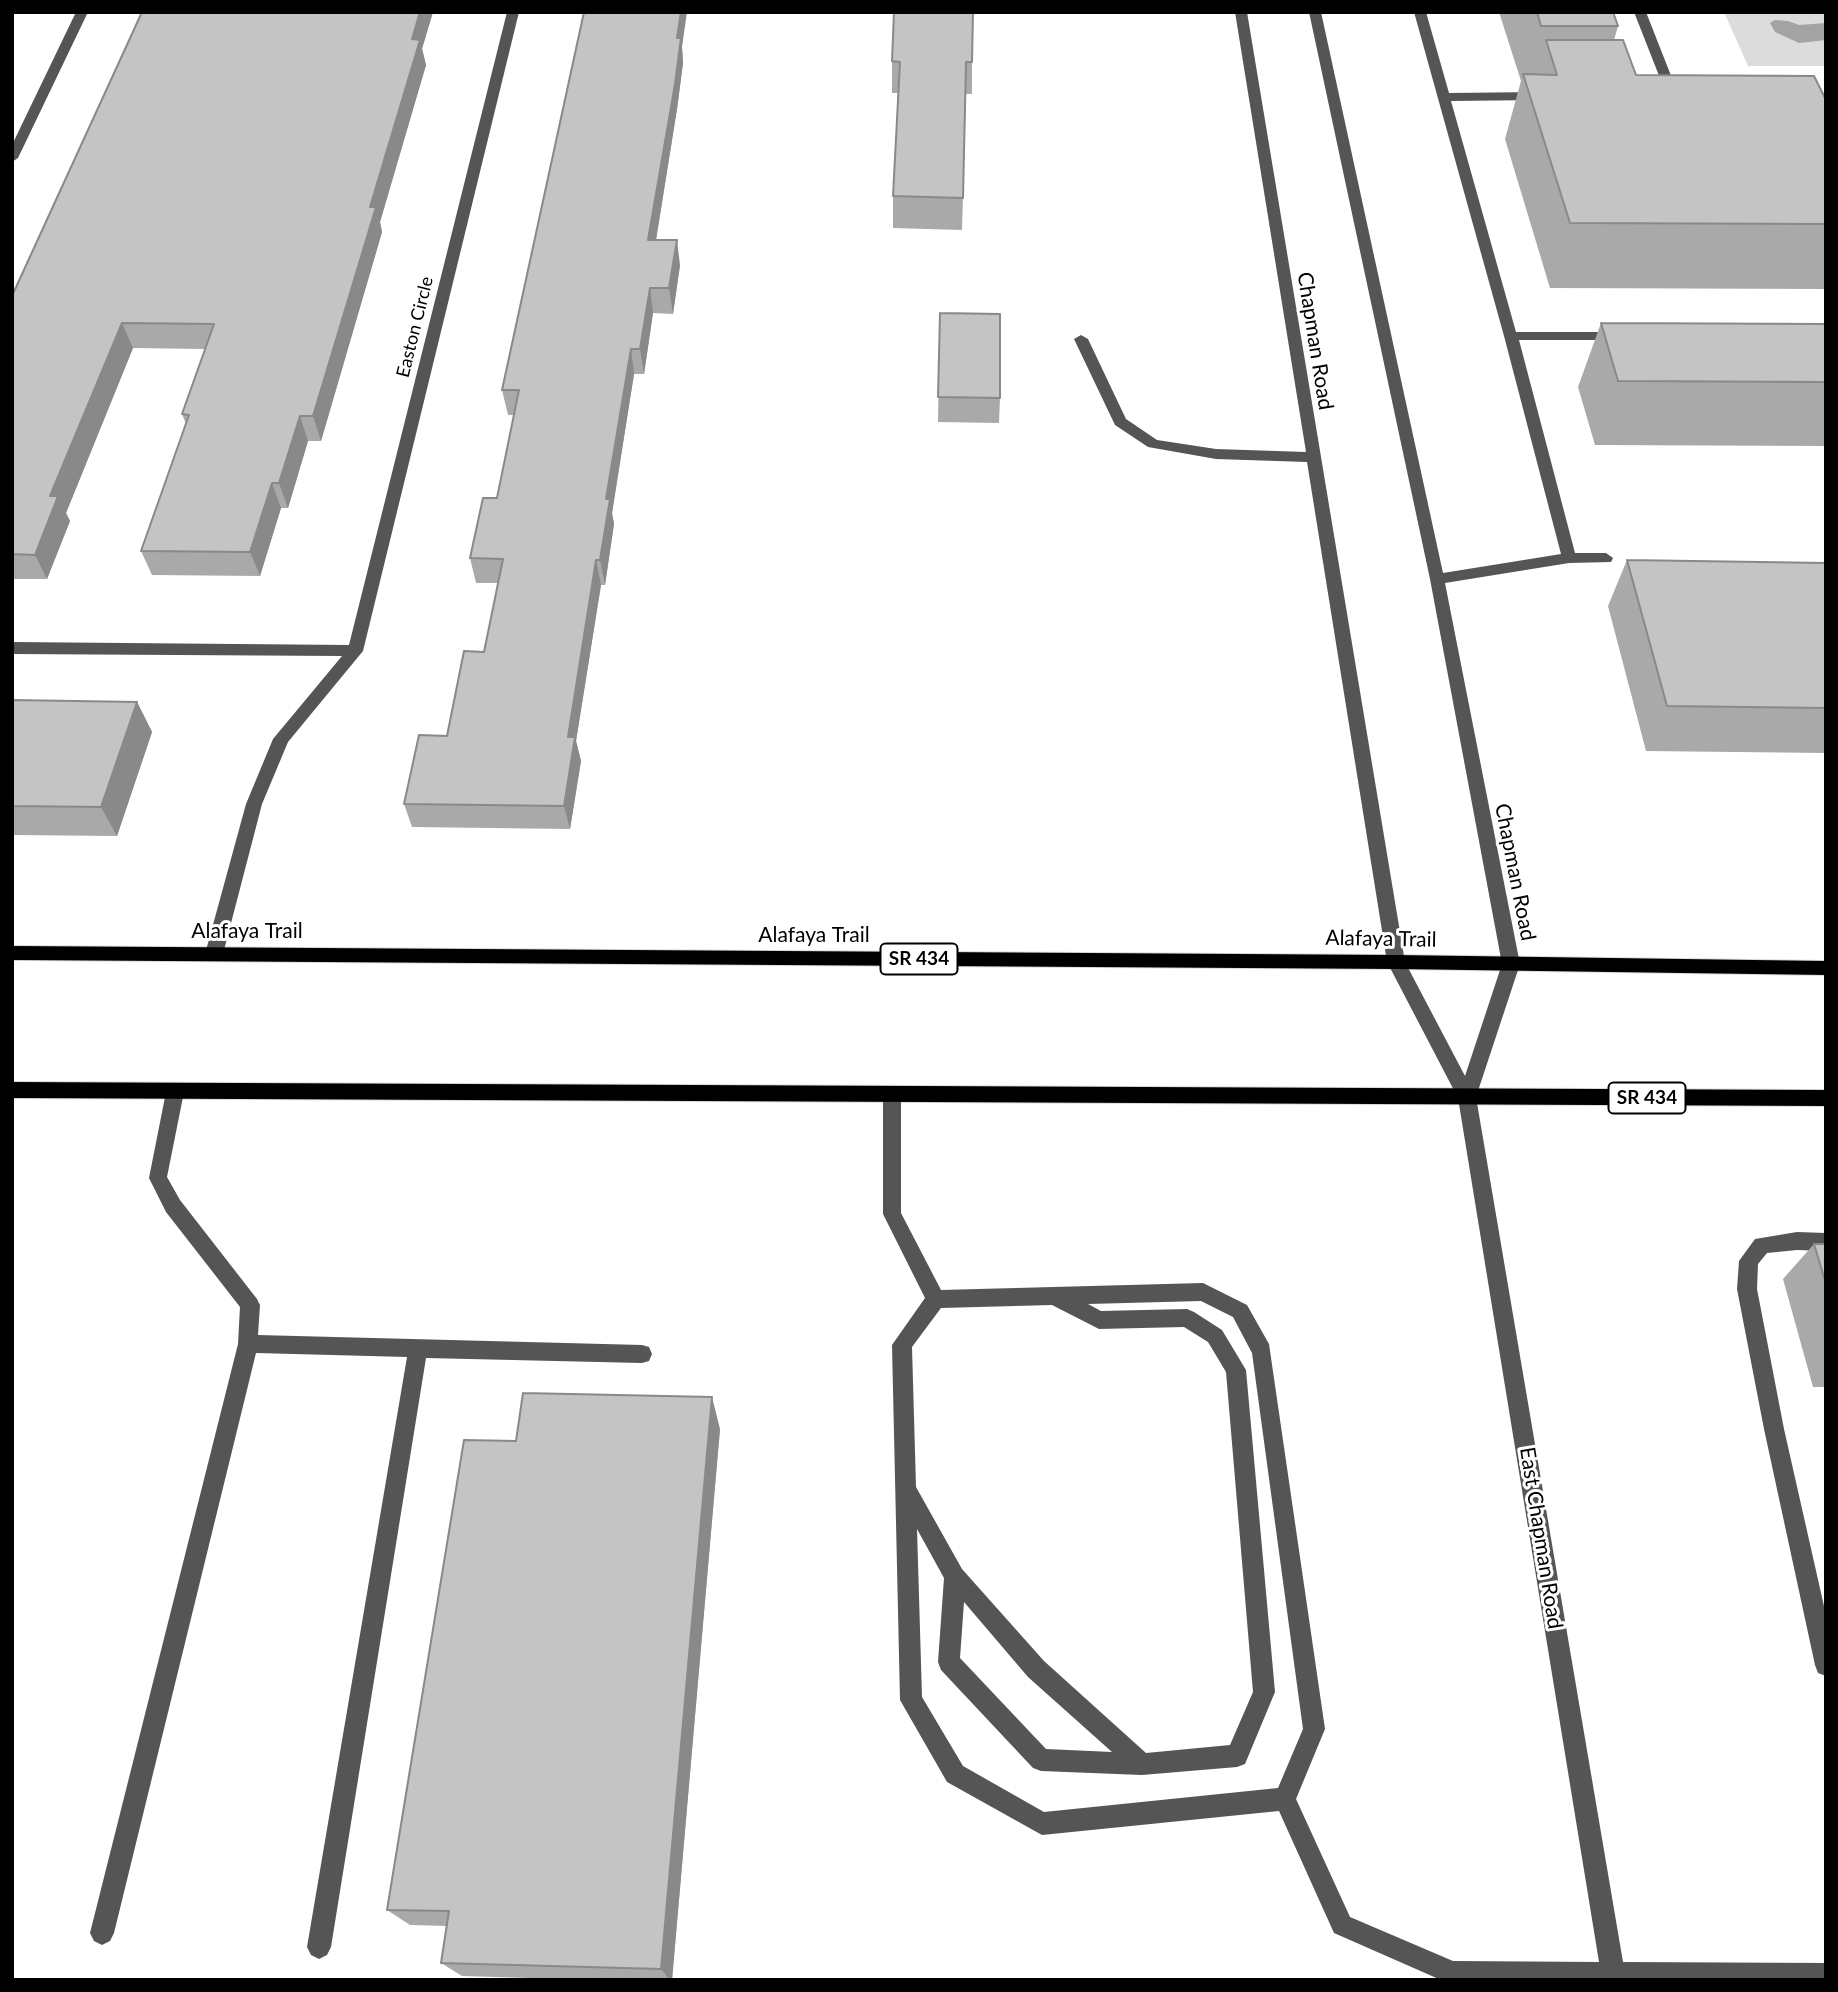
<!DOCTYPE html>
<style>
body{margin:0}
#map{position:relative;width:1838px;height:1992px;overflow:hidden;background:#fff;font-family:Lato,sans-serif}
canvas{display:block}
.frame{position:absolute;inset:0;border:14px solid #000;pointer-events:none}
</style>
<div id="map">
<canvas width="1838" height="1992"></canvas>
<div class="frame"></div>
</div>
<script>
const g = document.querySelector('canvas').getContext('2d');
g.lineJoin = 'round';
function fillPath(path, color) { g.fillStyle = color; g.fill(path, 'evenodd'); }
const poly = rows => new Path2D(rows.map(r => 'M' + r).join(''));
function strokePath(path, color, width, dash) { g.strokeStyle = color; g.lineWidth = width; g.lineCap = dash ? 'butt' : 'round'; g.setLineDash(dash || []); g.stroke(path); }
function label(font, color, halo, rows, align = 'center') {
  g.font = font + ' Lato,sans-serif'; g.lineWidth = 6; g.setLineDash([]); g.textBaseline = 'middle'; g.strokeStyle = halo; g.fillStyle = color; for (const [text, x, y, turn = 0] of rows) {
    g.save(); g.translate(x, y); g.rotate((+turn || 0) * Math.PI / 180); g.textAlign = isNaN(turn) ? turn : align; if (halo) g.strokeText(text, 0, 0); g.fillText(text, 0, 0); g.restore();
  }
}
fillPath(poly([
 [1724,12,1826,12,1826,66,1748,66]
]), '#dcdcdc');
fillPath(poly([
 [1775,20,1788,21,1799,25,1826,23,1826,40,1799,43,1775,32,1770,23]
]), '#a3a3a3');
const major = poly([
 [12,946,1396,955,1826,961,1826,975,1396,969,12,960,12,946],
 [12,1082,1826,1090,1826,1106,12,1098,12,1082]
]);
strokePath(major, '#dbdbdb', 2);
fillPath(poly([
 [76,12,88,12,18,158,12,162,12,145,76,12],
 [507,12,519,12,363,651,288,742,262,804,223,954,220,959,214,961,208,959,205,954,246,804,273,739,342,656,12,654,12,642,349,645,507,12],
 [1235,12,1247,12,1405,962,1465,1076,1502,964,1430,579,1309,12,1321,12,1443,573,1561,554,1504,336,1414,12,1426,12,1449,93,1540,92,1546,96,1540,100,1451,101,1516,332,1619,332,1626,336,1619,340,1519,340,1575,553,1606,553,1613,558,1611,562,1569,563,1445,583,1520,964,1476,1097,1623,1962,1826,1963,1826,1980,1441,1980,1334,1933,1279,1811,1042,1835,947,1782,900,1700,892,1345,925,1298,883,1214,883,1095,886,1090,892,1087,898,1090,901,1095,901,1213,941,1290,1203,1283,1247,1305,1269,1344,1325,1729,1296,1799,1350,1917,1453,1961,1599,1962,1458,1098,1387,962,1307,462,1216,459,1148,447,1115,425,1074,339,1081,335,1088,339,1126,419,1157,440,1216,449,1306,452,1235,12],
 [1201,1301,1233,1317,1252,1353,1303,1729,1278,1788,1044,1812,963,1766,922,1697,917,1529,944,1578,938,1662,941,1670,1033,1768,1041,1771,1142,1775,1237,1767,1245,1764,1275,1692,1246,1370,1222,1330,1194,1312,1187,1309,1101,1311,1088,1304,1201,1301],
 [1052,1305,1099,1329,1184,1327,1208,1342,1226,1372,1253,1692,1230,1745,1146,1753,1044,1661,962,1569,916,1487,912,1347,941,1308,1052,1305],
 [964,1602,1028,1677,1112,1752,1046,1749,960,1658,964,1602],
 [1634,12,1646,12,1679,96,1677,99,1667,96,1634,12],
 [175,1084,181,1087,184,1092,167,1177,180,1200,257,1299,260,1305,258,1335,642,1345,649,1347,652,1354,649,1361,642,1363,426,1358,331,1947,327,1955,319,1959,311,1955,307,1947,407,1357,256,1353,114,1933,110,1941,102,1945,94,1941,90,1933,238,1344,240,1307,166,1212,149,1178,166,1092,169,1087,175,1084],
 [1797,1232,1826,1233,1826,1251,1797,1250,1767,1253,1758,1264,1757,1289,1784,1429,1826,1615,1826,1676,1818,1673,1815,1665,1764,1429,1737,1289,1739,1261,1755,1239,1797,1232]
]), '#555');
fillPath(major, '#000');
fillPath(poly([
 [142,12,433,12,422,48,426,65,380,222,382,232,321,441,308,441,288,508,281,508,260,576,152,575,141,551,186,424,182,414,205,349,133,348,66,513,70,521,47,579,12,579,12,296],
 [1499,12,1613,12,1618,26,1614,40,1636,75,1826,100,1826,289,1550,288,1505,139,1521,81],
 [682,47,683,63,677,109,656,240,680,265,673,314,653,313,644,374,634,374,612,513,614,524,605,585,601,585,576,741,581,761,570,829,412,827,404,804,447,736,484,652,498,583,476,583,470,558,497,498,514,415,508,415,502,390],
 [892,61,972,62,972,94,966,94,962,230,893,228,893,196,898,93,892,93],
 [940,313,1000,398,999,423,938,422],
 [1601,323,1826,324,1826,446,1595,445,1578,387],
 [1627,560,1826,563,1826,753,1646,751,1608,606],
 [12,700,137,702,152,732,117,836,12,835],
 [1814,1244,1826,1244,1826,1387,1813,1387,1783,1279],
 [720,1429,672,1980,596,1980,462,1976,441,1963,447,1926,410,1925,387,1910,516,1441]
]), '#a9a9a9');
fillPath(poly([
 [420,12,433,12,422,49,426,65,380,222,382,232,321,441,313,416,412,39],
 [681,12,687,12,682,47,683,63,677,109,652,265,648,240],
 [677,240,680,265,673,314,669,288],
 [650,288,653,313,644,374,640,349],
 [122,323,133,348,66,513,70,521,47,579,35,555,50,496],
 [631,349,634,374,612,513,614,524,605,585,600,560,606,499],
 [300,416,308,441,288,508,279,483],
 [272,483,281,508,260,576,250,552],
 [596,560,601,585,576,741,581,761,570,829,564,806,568,737],
 [137,702,152,732,117,836,101,807],
 [712,1397,720,1429,672,1980,670,1980,661,1969]
]), '#898989');
const building = poly([
 [142,12,420,12,412,39,420,40,370,207,376,207,313,416,300,416,279,483,272,483,250,552,141,551,189,415,182,414,214,324,122,323,50,496,58,496,35,555,12,554,12,296,142,12],
 [584,12,681,12,677,38,681,38,675,84,648,240,677,240,669,288,650,288,640,349,631,349,606,499,610,499,600,560,596,560,568,737,575,737,564,806,404,804,419,735,447,736,464,651,484,652,503,559,470,558,483,498,497,498,519,390,502,390,584,12],
 [894,12,973,12,972,62,966,62,963,198,893,196,900,62,892,61,894,12],
 [1537,12,1613,12,1618,26,1541,26,1537,12],
 [1546,40,1623,40,1636,75,1814,76,1826,100,1826,224,1570,223,1523,74,1557,75,1546,40],
 [940,313,1000,314,1000,398,938,397,940,313],
 [1601,323,1826,324,1826,382,1618,381,1601,323],
 [1627,560,1826,563,1826,708,1667,706,1627,560],
 [12,700,137,702,101,807,12,806,12,700],
 [1814,1244,1826,1244,1826,1284,1814,1244],
 [523,1393,712,1397,661,1969,441,1963,449,1911,387,1910,464,1440,516,1441,523,1393]
]);
fillPath(building, '#c4c4c4');
strokePath(building, '#898989', 2);
label('18px', '#000', '#fff', [
 ["Easton Circle",415,327,-76]
]);
for (const [x, y, w] of [
 [919,959,77],
 [1647,1098,77]
]) { const box = new Path2D(); box.roundRect(x - w / 2, y - 15.5, w, 31, 5); g.fillStyle = '#fff'; g.fill(box); strokePath(box, '#000', 2); }
label('bold 19px', '#000', null, [
 ["SR 434",919,959],
 ["SR 434",1647,1098]
]);
label('21px', '#000', '#fff', [
 ["Chapman Road",1315,341,81],
 ["Chapman Road",1515,872,79],
 ["Alafaya Trail",247,931],
 ["Alafaya Trail",814,935],
 ["Alafaya Trail",1381,939,1],
 ["East Chapman Road",1541,1538,81]
]);
</script>
